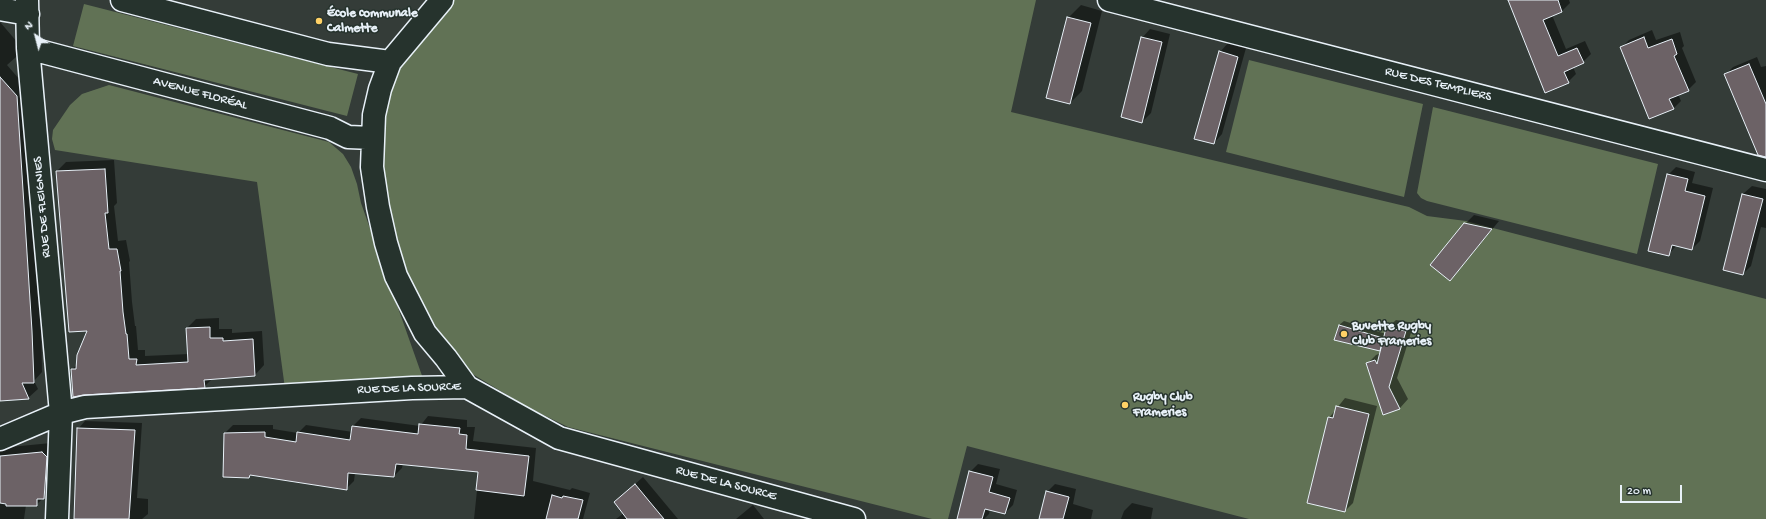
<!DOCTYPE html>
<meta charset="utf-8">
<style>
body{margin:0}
#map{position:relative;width:1766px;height:519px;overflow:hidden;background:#343c38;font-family:"Gochi Hand",sans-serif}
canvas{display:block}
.north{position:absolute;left:16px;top:16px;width:40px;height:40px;-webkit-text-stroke:3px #26332d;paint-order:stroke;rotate:324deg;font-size:11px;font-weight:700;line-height:16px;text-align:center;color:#e8f1f8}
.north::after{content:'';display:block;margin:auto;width:14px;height:18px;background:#e8f1f8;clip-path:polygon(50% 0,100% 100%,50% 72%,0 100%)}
.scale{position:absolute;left:1620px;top:485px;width:62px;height:18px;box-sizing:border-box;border:2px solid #e8f1f8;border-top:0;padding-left:5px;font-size:12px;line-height:14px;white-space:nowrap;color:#e8f1f8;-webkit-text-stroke:3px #26332d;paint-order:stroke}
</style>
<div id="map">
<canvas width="1766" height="519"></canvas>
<div class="north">N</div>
<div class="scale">20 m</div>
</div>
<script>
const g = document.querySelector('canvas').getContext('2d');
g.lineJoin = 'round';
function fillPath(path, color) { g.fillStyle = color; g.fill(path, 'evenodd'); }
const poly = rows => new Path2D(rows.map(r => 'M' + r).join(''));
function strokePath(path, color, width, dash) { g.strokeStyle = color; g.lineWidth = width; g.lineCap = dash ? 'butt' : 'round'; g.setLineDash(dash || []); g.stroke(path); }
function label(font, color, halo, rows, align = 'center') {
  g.font = font + ' "Gochi Hand",sans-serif'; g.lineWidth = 3; g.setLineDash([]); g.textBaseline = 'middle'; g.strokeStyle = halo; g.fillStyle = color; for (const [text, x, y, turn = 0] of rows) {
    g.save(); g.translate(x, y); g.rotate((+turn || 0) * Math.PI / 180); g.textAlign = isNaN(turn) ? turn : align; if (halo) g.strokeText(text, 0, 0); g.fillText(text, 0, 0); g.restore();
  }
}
fillPath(poly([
 [442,0,1036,0,1011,112,1409,207,1427,216,1466,221,1766,299,1766,519,1249,519,967,446,948,519,932,519,568,427,527,407,446,358,386,243,380,89],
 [84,4,358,74,347,116,73,46],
 [1249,60,1423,104,1404,197,1226,152],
 [109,85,329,142,343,154,351,167,357,184,361,203,426,387,286,396,257,182,55,150,52,139,53,130,70,105,82,94],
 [1433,107,1658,164,1637,254,1427,201,1421,198,1417,193]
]), '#617255');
fillPath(poly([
 [1513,0,1569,0,1570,3,1562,11,1552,15,1566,49,1585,41,1591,54,1583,62,1573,67,1576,74,1568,82],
 [1081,5,1102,11,1082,91,1070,103,1068,18],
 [0,22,24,50,7,65,26,87,41,321,42,372,34,381,38,389,28,398,0,400],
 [1150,29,1170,34,1151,113,1142,122,1142,38],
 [1652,30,1656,40,1680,32,1684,46,1682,48,1696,82,1688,90,1678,94,1681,101,1673,109,1621,48,1629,40],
 [1228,43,1246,48,1222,134,1214,143,1220,52],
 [1757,57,1761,67,1766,66,1766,141,1726,74,1733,67],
 [114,160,117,203,114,206,118,241,126,240,130,261,129,262,132,302,135,326,136,326,138,350,145,350,145,356,189,354,187,328,196,319,219,318,219,329,232,329,232,333,262,331,264,365,255,375,212,379,204,387,72,369,78,364,89,330,57,171,66,162],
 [1676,167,1695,172,1692,183,1713,188,1700,241,1692,249,1677,245,1668,255,1668,175],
 [1752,186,1766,189,1766,228,1761,227,1751,266,1743,274,1743,194],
 [1474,215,1499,221,1458,271,1465,224],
 [1396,320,1414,323,1397,378,1408,399,1400,408,1384,413,1367,364,1376,355,1381,353,1382,347,1380,350,1339,325,1344,321,1386,334,1387,328],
 [1345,398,1377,406,1353,503,1345,511,1329,418],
 [428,416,467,420,467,427,475,427,473,441,536,448,533,481,570,490,572,488,590,493,583,519,474,519,479,471,403,463,402,468,394,476,355,473,354,481,346,489,251,475,249,477,225,433,233,425,273,425,273,429,298,433,306,425,353,432,353,426,361,418,420,426],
 [85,421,142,423,137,498,148,499,148,514,142,519,76,519,78,429],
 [51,443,53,489,36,505,26,505,24,519,0,519,0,448],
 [978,464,1000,469,996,484,1017,490,1013,505,1005,513,990,509,989,514,984,519,967,519,970,472],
 [643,477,678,519,616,519,624,513,623,495],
 [1055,484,1076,489,1073,504,1093,510,1091,519,1040,519,1047,492],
 [1132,503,1153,508,1151,519,1121,519,1124,511],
 [753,505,764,519,736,519]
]), '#0007');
const building = poly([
 [1508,0,1558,0,1562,12,1543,20,1558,56,1577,48,1584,63,1564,72,1569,83,1545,93,1508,0],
 [1067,17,1091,23,1070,104,1046,98,1067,17],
 [1141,37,1162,42,1142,123,1121,117,1141,37],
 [1644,37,1648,48,1672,39,1677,54,1674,56,1689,91,1669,99,1674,109,1649,119,1620,47,1644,37],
 [1219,51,1238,57,1214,144,1194,139,1219,51],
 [1749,64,1766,104,1766,157,1758,155,1724,74,1749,64],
 [0,77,17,96,32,331,34,383,22,383,29,399,0,401,0,77],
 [105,169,108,213,105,213,109,249,117,249,121,271,120,271,123,312,126,334,127,334,129,359,137,359,136,365,188,362,186,328,210,327,210,338,223,338,223,341,253,339,255,376,204,380,205,388,84,395,73,397,71,369,76,369,77,355,87,331,69,332,56,171,105,169],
 [1667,174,1688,179,1685,191,1705,196,1692,250,1672,245,1669,256,1648,251,1667,174],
 [1742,194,1763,199,1743,275,1723,270,1742,194],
 [1464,223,1492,229,1450,281,1430,265,1464,223],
 [1339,325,1383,338,1380,351,1334,340,1339,325],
 [1386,328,1406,331,1389,387,1400,409,1383,415,1366,363,1375,360,1377,364,1386,328],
 [1336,406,1369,414,1345,512,1307,503,1328,417,1333,418,1336,406],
 [419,424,460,428,459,434,467,435,466,449,529,456,524,496,476,490,478,472,396,464,394,477,348,473,347,490,250,475,249,478,223,477,224,433,265,432,265,437,296,442,297,432,350,440,352,426,418,434,419,424],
 [77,428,135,430,129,519,74,519,77,428],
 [42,452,47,457,44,499,37,499,37,506,6,506,6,504,0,503,0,456,42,452],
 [969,471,993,477,989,492,1010,498,1005,514,985,509,982,519,957,519,969,471],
 [635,484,649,501,664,519,627,519,614,502,635,484],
 [1046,491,1069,497,1063,519,1039,519,1046,491],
 [552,495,562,498,563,496,583,500,578,519,546,519,552,495]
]);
fillPath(building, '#6c6266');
strokePath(building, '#e8f1f8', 1);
const minor = poly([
 [27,0,28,48,61,413,57,519],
 [122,0,328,54,390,62],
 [442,0,390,62,380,89,374,115,372,167,378,207,386,243,396,276,425,333,446,358,467,387],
 [1109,0,1766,170],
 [0,9,28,14],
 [28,48,330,128,348,137,372,138],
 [0,439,61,413,85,407,412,388,467,387,559,438,854,519]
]);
strokePath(minor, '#e8f1f8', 25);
strokePath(minor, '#26332d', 22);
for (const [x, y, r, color] of [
 [319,21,4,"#ffd166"],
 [1344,334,4,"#ffd166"],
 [1125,405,4,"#ffd166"]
]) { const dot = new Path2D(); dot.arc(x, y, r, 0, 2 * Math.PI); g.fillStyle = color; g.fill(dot); strokePath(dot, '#26332d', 1.5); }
label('bold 13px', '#e8f1f8', '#26332d', [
 ["École communale",327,14],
 ["Calmette",327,29],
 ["Buvette Rugby",1352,327],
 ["Club Frameries",1352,342],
 ["Rugby Club",1133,398],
 ["Frameries",1133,413]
], 'left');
label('13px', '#e8f1f8', '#26332d', [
 ["RUE DES TEMPLIERS",1438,85,14],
 ["AVENUE FLORÉAL",200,94,15],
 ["RUE DE FLEIGNIES",43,207,-95],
 ["RUE DE LA SOURCE",409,389,-2],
 ["RUE DE LA SOURCE",726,484,15]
]);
</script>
